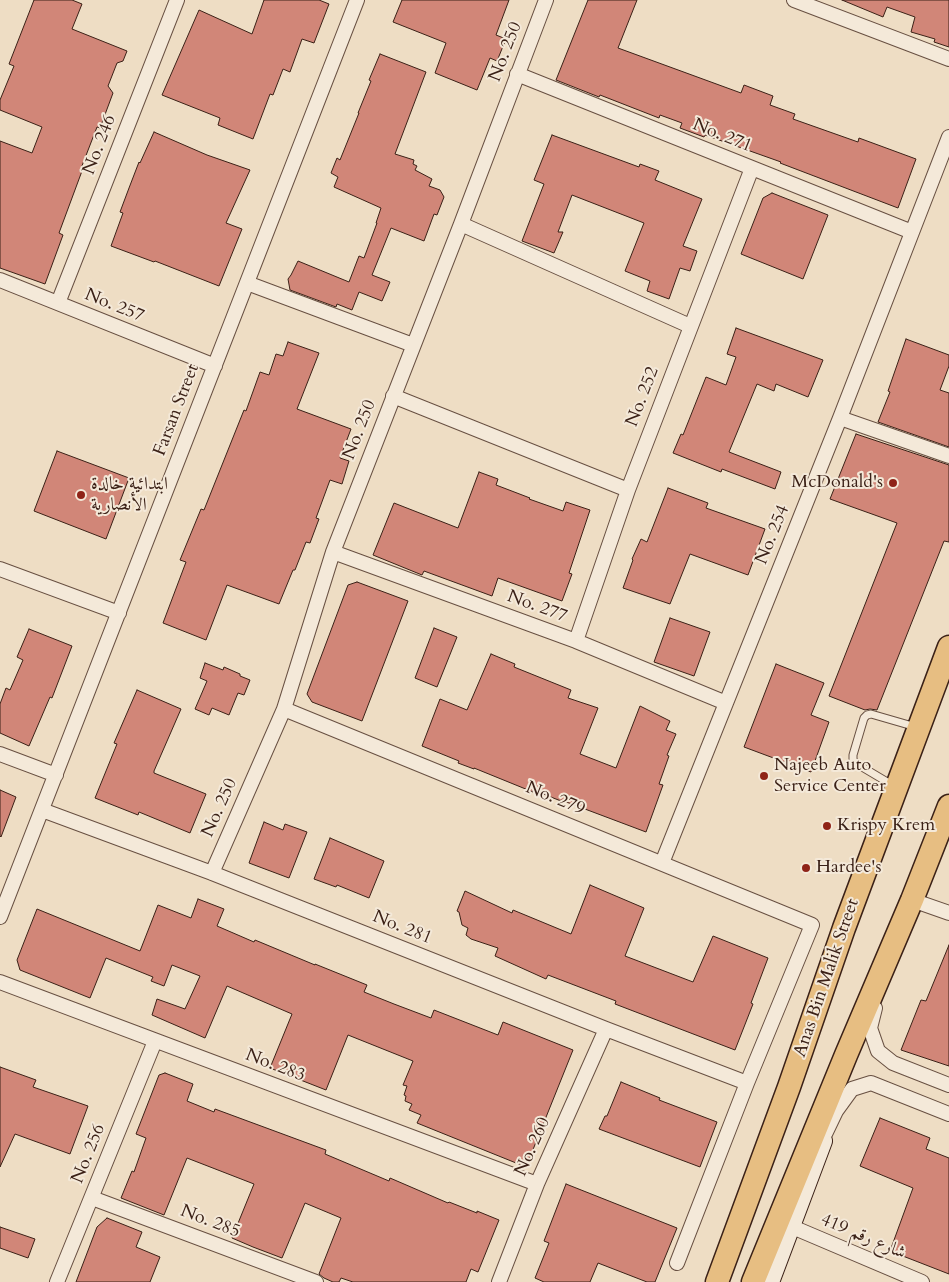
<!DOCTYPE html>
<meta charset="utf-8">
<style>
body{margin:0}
canvas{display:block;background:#eeddc4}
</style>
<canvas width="949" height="1282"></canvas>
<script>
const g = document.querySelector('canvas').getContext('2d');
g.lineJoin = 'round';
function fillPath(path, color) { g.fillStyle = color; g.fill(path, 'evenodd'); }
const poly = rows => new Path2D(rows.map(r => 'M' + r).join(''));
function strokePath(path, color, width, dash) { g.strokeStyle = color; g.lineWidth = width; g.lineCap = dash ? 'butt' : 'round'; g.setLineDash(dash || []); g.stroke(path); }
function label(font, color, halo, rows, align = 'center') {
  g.font = font + ' Cardo,Amiri,serif'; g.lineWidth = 4; g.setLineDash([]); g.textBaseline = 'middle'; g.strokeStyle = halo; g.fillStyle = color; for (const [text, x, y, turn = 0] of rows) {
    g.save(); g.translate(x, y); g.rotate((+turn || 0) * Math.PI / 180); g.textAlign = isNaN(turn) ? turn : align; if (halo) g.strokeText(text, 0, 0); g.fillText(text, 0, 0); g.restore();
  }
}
const building = poly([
 [34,0,72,0,82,4,72,29,127,51,123,61,117,63,108,86,113,93,100,128,97,127,80,171,82,171,59,233,63,235,45,284,0,268,0,141,32,153,42,127,0,110,0,100,14,66,9,64,34,0],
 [264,0,319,0,329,4,314,43,302,39,290,72,283,69,273,95,270,94,253,139,218,125,220,118,162,95,199,10,252,34,264,0],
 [402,0,509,0,496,35,506,39,497,61,490,58,477,90,435,73,446,43,393,22,402,0],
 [588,0,637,0,618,48,741,93,744,85,773,96,770,105,795,114,793,119,858,142,859,138,916,159,898,208,780,163,781,162,705,135,704,137,680,128,682,123,660,115,659,118,600,95,599,97,556,80,588,0],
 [842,0,949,0,949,47,934,42,935,39,911,32,915,17,887,7,883,17,842,0],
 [380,54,426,72,395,154,414,160,413,164,417,166,415,170,432,179,429,186,440,190,444,197,437,215,434,214,424,241,391,228,372,275,390,282,382,301,359,292,352,310,337,304,336,307,290,290,288,279,291,275,298,261,349,282,359,256,364,258,377,223,376,223,381,208,334,187,338,177,331,173,337,158,340,160,359,113,358,113,371,81,369,80,380,54],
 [154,132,207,155,250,170,226,223,242,229,219,286,155,261,154,262,111,246,123,213,120,212,129,188,139,162,140,163,154,132],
 [552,135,639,167,640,164,659,171,655,180,702,199,683,246,697,251,690,271,680,268,669,299,647,291,650,281,625,271,644,223,572,195,558,232,563,232,554,253,522,241,544,184,534,180,552,135],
 [772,193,828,215,803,279,741,254,763,198,772,193],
 [736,328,823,360,808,397,776,384,774,391,757,384,729,452,781,472,775,489,722,469,721,472,673,453,681,434,683,435,706,377,726,385,736,357,727,354,736,328],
 [906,339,949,355,949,366,940,390,949,393,949,447,878,422,890,392,888,391,906,339],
 [288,342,319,353,297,409,351,429,340,458,349,461,342,484,330,480,316,518,319,519,310,543,306,542,295,570,293,570,279,604,227,585,206,640,163,623,186,562,180,560,201,509,204,510,244,410,246,411,260,372,269,375,276,354,283,356,288,342],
 [856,434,949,465,949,542,944,541,877,710,870,709,865,710,829,696,897,523,830,499,856,434],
 [57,451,129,478,106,539,34,511,57,451],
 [479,472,498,479,496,485,530,498,529,499,563,511,566,502,590,510,569,573,572,574,562,601,498,578,492,596,424,571,422,575,373,555,394,503,458,528,479,472],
 [668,488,708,503,706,508,765,529,748,575,690,554,670,604,623,588,633,560,632,559,641,539,647,542,668,488],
 [357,582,408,601,362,721,312,702,307,694,348,585,357,582],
 [670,618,710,632,694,676,654,662,670,618],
 [434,628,457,637,437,687,415,678,434,628],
 [29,629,72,646,52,698,50,697,29,746,0,733,0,704,6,688,10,690,23,660,17,657,29,629],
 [491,654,515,664,514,667,571,690,568,698,598,708,580,754,616,768,640,706,670,721,666,730,676,734,667,755,669,756,659,784,663,785,646,832,561,800,561,801,533,790,533,792,474,768,474,769,458,763,459,761,422,746,440,699,467,710,491,654],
 [205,663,223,670,224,667,240,674,240,676,250,680,244,695,238,693,229,715,212,708,209,715,195,709,207,681,200,678,205,663],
 [776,664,824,683,811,715,829,722,811,772,744,747,776,664],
 [137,690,181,709,154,771,154,773,206,794,190,833,139,812,138,815,95,798,117,744,114,743,137,690],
 [0,790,16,797,1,837,0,836,0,790],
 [264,822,283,830,285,824,307,832,289,878,249,863,264,822],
 [330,838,384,861,369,898,337,885,336,887,314,879,330,838],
 [590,885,644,908,625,956,693,982,713,936,768,958,751,1003,753,1004,735,1050,615,1004,616,1001,548,975,546,979,495,956,498,948,471,939,466,935,468,928,462,925,459,912,457,911,465,891,512,913,513,910,571,934,590,885],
 [198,899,224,909,217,926,254,942,255,940,315,965,315,964,367,985,364,992,394,1004,431,1018,434,1010,498,1035,503,1022,573,1050,526,1167,417,1123,421,1115,409,1110,412,1104,405,1101,406,1096,404,1095,407,1086,403,1085,413,1061,348,1035,326,1090,270,1068,292,1014,227,986,205,1038,152,1015,157,999,185,1009,200,976,172,965,164,986,151,981,153,977,106,958,90,998,20,970,17,960,37,909,140,951,158,905,191,918,198,899],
 [949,945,949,1066,901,1050,921,1000,926,1001,949,945],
 [0,1067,36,1080,33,1087,88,1106,70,1154,15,1134,0,1167,0,1067],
 [165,1073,193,1084,187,1101,214,1112,215,1109,326,1150,325,1154,389,1181,390,1178,448,1203,449,1202,477,1213,477,1211,499,1220,478,1272,471,1269,466,1282,353,1282,341,1278,339,1282,333,1282,324,1278,319,1274,341,1218,305,1203,282,1258,253,1247,232,1238,254,1184,187,1158,164,1215,121,1198,132,1171,134,1172,146,1138,136,1134,159,1075,165,1073],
 [621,1082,660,1098,659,1100,717,1122,700,1167,599,1129,605,1116,607,1116,621,1082],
 [880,1118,930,1138,926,1149,949,1158,949,1274,890,1251,913,1188,860,1166,880,1118],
 [566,1184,677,1228,655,1282,647,1282,598,1263,590,1282,544,1282,535,1278,549,1243,544,1241,566,1184],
 [107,1218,142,1232,136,1247,160,1257,150,1282,76,1282,97,1227,107,1218],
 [0,1227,35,1239,28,1258,0,1248,0,1227]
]);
fillPath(building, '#d18678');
strokePath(building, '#3b2117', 1);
const service = poly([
 [894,786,857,764,853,760,853,755,864,718,867,715,871,714,916,727]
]);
const minor = poly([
 [794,0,949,59],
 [517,74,912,232],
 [461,224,690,326],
 [0,280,215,366],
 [247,283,413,345],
 [58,303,177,0],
 [393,396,628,490],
 [840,418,949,456],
 [333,552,576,641,726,703],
 [0,569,119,613],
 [576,641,628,490,752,168],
 [284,709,812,925,747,1083,677,1263],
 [0,754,56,775],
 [42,810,212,873,606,1029,747,1083],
 [662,863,840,418,949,137],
 [212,873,284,709,333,552,461,224,546,0],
 [912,900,949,913],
 [0,917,357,0],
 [0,982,537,1184],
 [875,1008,870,1028,878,1051,893,1063,949,1085],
 [825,1134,836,1111,852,1089,871,1083,949,1114],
 [92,1198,316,1282],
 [790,1226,922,1282],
 [57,1282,155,1041],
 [499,1282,537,1184,606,1029]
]);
const secondary = poly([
 [769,1282,822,1141]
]);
const primary = poly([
 [717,1282,789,1087,844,928,949,647],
 [753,1282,846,1055,912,900,949,806]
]);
strokePath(service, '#685042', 9);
strokePath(minor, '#685042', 16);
strokePath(secondary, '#3b2117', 22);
strokePath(primary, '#3b2117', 25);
strokePath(service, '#f4e9d9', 7);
strokePath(minor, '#f4e9d9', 14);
strokePath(secondary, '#f4e9d9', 20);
strokePath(primary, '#e7be82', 22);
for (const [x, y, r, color] of [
 [893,483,5,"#8f2418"],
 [81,495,5,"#8f2418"],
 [764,776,5,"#8f2418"],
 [827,826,5,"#8f2418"],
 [806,868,5,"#8f2418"]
]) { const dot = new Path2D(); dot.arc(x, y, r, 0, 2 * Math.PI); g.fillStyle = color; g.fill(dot); strokePath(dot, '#f4e9d9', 2); }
label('18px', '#3b2117', '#f4e9d9', [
 ["No. 250",506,52,-69],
 ["No. 271",722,136,22],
 ["No. 246",100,145,-69],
 ["No. 257",114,306,22],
 ["No. 252",643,397,-69],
 ["Farsan Street",177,410,-69],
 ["No. 250",360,430,-69],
 ["No. 254",773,535,-68],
 ["No. 277",537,607,20],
 ["No. 279",555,799,22],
 ["No. 250",220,808,-66],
 ["No. 281",402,928,22],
 ["Anas Bin Malik Street",827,978,-71],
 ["No. 283",275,1066,21],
 ["No. 260",533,1147,-66],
 ["No. 256",89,1154,-68],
 ["No. 285",210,1222,21],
 ["شارع رقم 419",863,1237,23]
]);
label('18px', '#3b2117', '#f4e9d9', [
 ["McDonald's",883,483,"right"],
 ["ابتدائية خالدة",91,485],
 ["الأنصارية",91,506],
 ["Najeeb Auto",774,766],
 ["Service Center",774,787],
 ["Krispy Krem",837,826],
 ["Hardee's",816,868]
], 'left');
</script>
